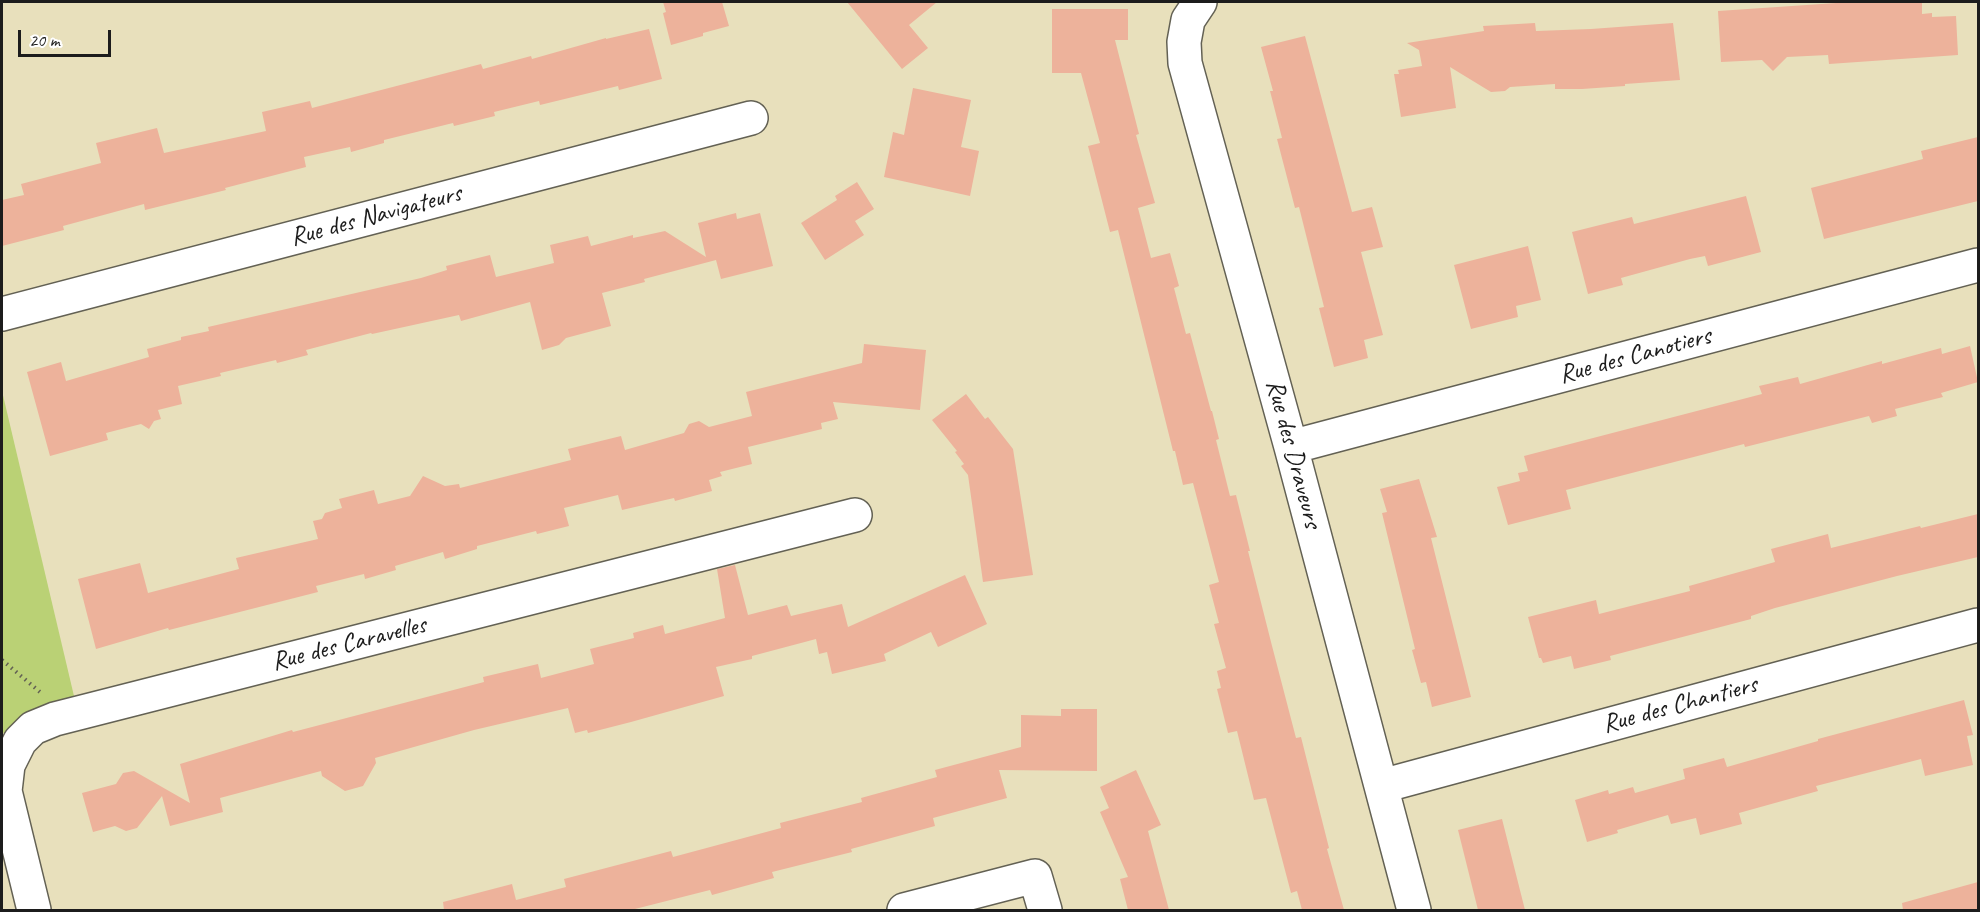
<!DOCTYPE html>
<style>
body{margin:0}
#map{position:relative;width:1980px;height:912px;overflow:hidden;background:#e8e0bc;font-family:Caveat,sans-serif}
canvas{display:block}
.frame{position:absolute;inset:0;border:3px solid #1c1c1c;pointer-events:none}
.scale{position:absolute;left:18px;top:30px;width:93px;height:27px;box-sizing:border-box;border:3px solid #1c1c1c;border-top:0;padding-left:8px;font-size:18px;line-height:21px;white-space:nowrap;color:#1c1c1c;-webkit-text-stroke:4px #fff;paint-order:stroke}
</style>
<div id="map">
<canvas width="1980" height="912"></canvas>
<div class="frame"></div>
<div class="scale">20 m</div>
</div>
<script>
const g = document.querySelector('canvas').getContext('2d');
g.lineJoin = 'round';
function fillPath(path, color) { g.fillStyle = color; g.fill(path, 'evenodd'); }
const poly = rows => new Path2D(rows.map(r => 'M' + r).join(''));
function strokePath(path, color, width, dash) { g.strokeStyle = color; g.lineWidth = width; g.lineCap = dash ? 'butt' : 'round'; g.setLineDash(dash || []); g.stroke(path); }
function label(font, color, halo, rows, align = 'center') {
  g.font = font + ' Caveat,sans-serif'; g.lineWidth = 5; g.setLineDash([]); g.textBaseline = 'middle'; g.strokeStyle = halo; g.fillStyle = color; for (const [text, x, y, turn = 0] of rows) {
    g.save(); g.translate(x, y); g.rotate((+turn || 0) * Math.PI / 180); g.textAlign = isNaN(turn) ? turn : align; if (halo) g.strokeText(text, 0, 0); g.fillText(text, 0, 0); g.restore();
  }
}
fillPath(poly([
 [2,391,78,713,20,741,2,732]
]), '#bad175');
fillPath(poly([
 [663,2,722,2,729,26,703,33,703,36,671,45,663,13,666,12],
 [847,2,937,2,909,25,928,48,902,69],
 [1851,2,1922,2,1922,14,1932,13,1932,17,1956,16,1958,55,1829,64,1828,55,1787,57,1773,71,1762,60,1721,62,1718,11],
 [1052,9,1128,9,1128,40,1115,40,1139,134,1136,135,1155,203,1138,208,1151,258,1170,253,1179,286,1174,288,1186,334,1190,333,1211,411,1212,411,1219,439,1216,440,1230,496,1236,495,1250,551,1248,551,1271,642,1296,738,1301,737,1329,848,1327,849,1344,910,1302,910,1297,891,1291,893,1266,798,1254,800,1237,731,1228,733,1217,689,1221,688,1217,671,1226,668,1214,624,1219,623,1209,585,1219,582,1193,483,1183,485,1175,451,1173,451,1118,230,1110,232,1088,146,1100,143,1081,73,1052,73],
 [1535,23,1536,31,1591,29,1673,23,1680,80,1625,84,1625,86,1582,89,1555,89,1555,84,1510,87,1505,91,1491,92,1450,67,1456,108,1401,117,1394,74,1399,74,1398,70,1422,66,1419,50,1407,43,1484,31,1483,26],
 [649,29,662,79,619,90,618,86,540,105,539,101,494,112,495,116,454,126,453,123,384,140,384,143,351,152,350,147,304,157,306,167,225,188,226,190,145,210,144,204,63,226,64,230,2,246,2,200,24,195,21,184,101,163,96,143,157,128,164,153,266,131,262,112,310,101,312,108,481,64,483,69,531,56,532,59,606,38,606,39],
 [1305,36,1352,212,1372,207,1383,247,1361,252,1383,335,1364,340,1368,358,1334,367,1319,308,1324,307,1299,207,1295,208,1277,139,1282,138,1270,91,1273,91,1261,47],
 [913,88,971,100,961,147,979,151,970,196,884,177,893,132,904,135],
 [1978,137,1978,201,1824,239,1811,188,1923,159,1921,151],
 [857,182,874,209,855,221,864,235,825,260,801,223,837,200,835,196],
 [1746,196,1761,252,1708,266,1705,256,1690,259,1621,278,1623,285,1588,294,1572,232,1632,217,1634,224],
 [736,213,737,219,760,213,773,266,721,279,716,260,644,279,645,282,602,293,611,326,566,338,559,345,542,350,530,302,461,321,459,315,372,334,371,333,306,350,308,355,277,363,276,360,220,373,221,376,178,386,182,404,158,410,161,419,154,421,149,429,141,424,106,433,108,440,50,456,27,372,61,362,66,381,149,357,147,349,181,340,181,337,209,331,208,327,421,278,447,270,446,266,490,255,496,277,554,263,550,245,588,236,591,246,633,235,633,238,665,231,706,257,698,223],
 [1528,246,1541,300,1516,306,1518,317,1471,329,1454,265],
 [864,344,926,350,920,410,833,402,838,419,821,423,822,429,748,447,752,464,720,472,722,476,709,480,712,491,675,501,674,498,622,510,618,495,564,508,569,526,537,534,536,531,477,546,477,549,445,559,443,552,395,566,396,570,365,579,364,574,316,586,318,592,169,630,168,628,96,649,78,579,140,563,148,593,239,569,236,558,318,539,313,521,322,519,325,513,342,508,339,499,374,490,378,504,410,496,423,476,445,486,459,484,460,488,571,460,568,449,621,436,625,450,684,433,689,424,699,421,709,427,752,416,746,392,862,363],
 [1970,346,1978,382,1941,393,1943,397,1895,409,1897,416,1872,423,1869,416,1745,447,1744,444,1566,490,1571,509,1508,525,1497,487,1520,481,1518,473,1528,471,1524,456,1762,394,1759,386,1798,377,1800,384,1882,361,1882,364,1941,348,1942,354],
 [966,394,985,419,988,417,1013,449,1033,575,983,582,968,475,961,466,964,464,955,452,957,451,932,420],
 [1419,479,1437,537,1431,538,1471,697,1432,707,1426,682,1421,683,1412,650,1415,649,1382,513,1387,512,1380,489],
 [1978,514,1978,557,1897,576,1775,608,1751,616,1751,619,1610,656,1611,660,1574,669,1571,656,1543,663,1541,658,1539,658,1528,617,1596,600,1599,614,1690,591,1689,586,1775,562,1771,549,1828,534,1831,548,1920,526,1921,528],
 [735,565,748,615,787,605,791,616,842,604,848,627,965,575,987,624,938,647,931,632,884,654,886,661,832,674,827,652,819,654,816,639,752,656,752,659,716,667,724,696,631,722,588,733,587,730,575,733,568,708,474,730,375,758,376,763,363,786,345,791,322,776,321,771,220,798,223,812,170,826,162,796,137,828,126,831,115,826,93,832,82,793,116,784,123,773,134,771,190,803,180,764,292,730,293,732,484,682,483,677,538,664,541,678,594,664,590,649,634,638,633,633,663,625,665,634,725,618,717,569],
 [1964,700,1973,735,1967,736,1973,765,1925,776,1921,759,1816,786,1818,791,1739,813,1742,824,1700,835,1696,818,1671,824,1668,815,1617,830,1618,833,1587,842,1575,800,1608,790,1609,794,1633,787,1635,793,1685,779,1683,769,1724,758,1727,767,1818,741,1818,739],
 [1061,709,1097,709,1097,771,999,770,1007,798,933,818,935,826,851,849,852,852,772,872,774,878,712,895,710,890,631,910,444,910,443,902,512,884,516,900,566,887,564,879,671,851,673,857,781,828,780,823,862,802,861,798,937,777,935,770,1021,747,1021,715,1061,716],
 [1136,770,1161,825,1148,831,1169,910,1128,910,1120,879,1128,877,1100,812,1109,808,1100,787],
 [1502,819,1525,910,1478,910,1458,830],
 [1978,882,1978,910,1903,910,1902,903]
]), '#edb29b');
const minor = poly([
 [1200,2,1188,20,1184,42,1185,63,1291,447,1414,910],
 [2,314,751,118],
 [1291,447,1978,265],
 [1382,786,1978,625],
 [34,910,5,791,8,765,20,741,33,728,55,719,855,515],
 [904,910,1035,876,1045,910]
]);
strokePath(minor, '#636154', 36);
strokePath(poly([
 [2,660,40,692]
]), '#636154', 4, [1.5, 4.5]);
strokePath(minor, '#fff', 33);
label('26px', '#1c1c1c', '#fff', [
 ["Rue des Navigateurs",376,216,-15],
 ["Rue des Canotiers",1635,356,-15],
 ["Rue des Draveurs",1293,454,75],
 ["Rue des Caravelles",349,644,-14],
 ["Rue des Chantiers",1680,705,-15]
]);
</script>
